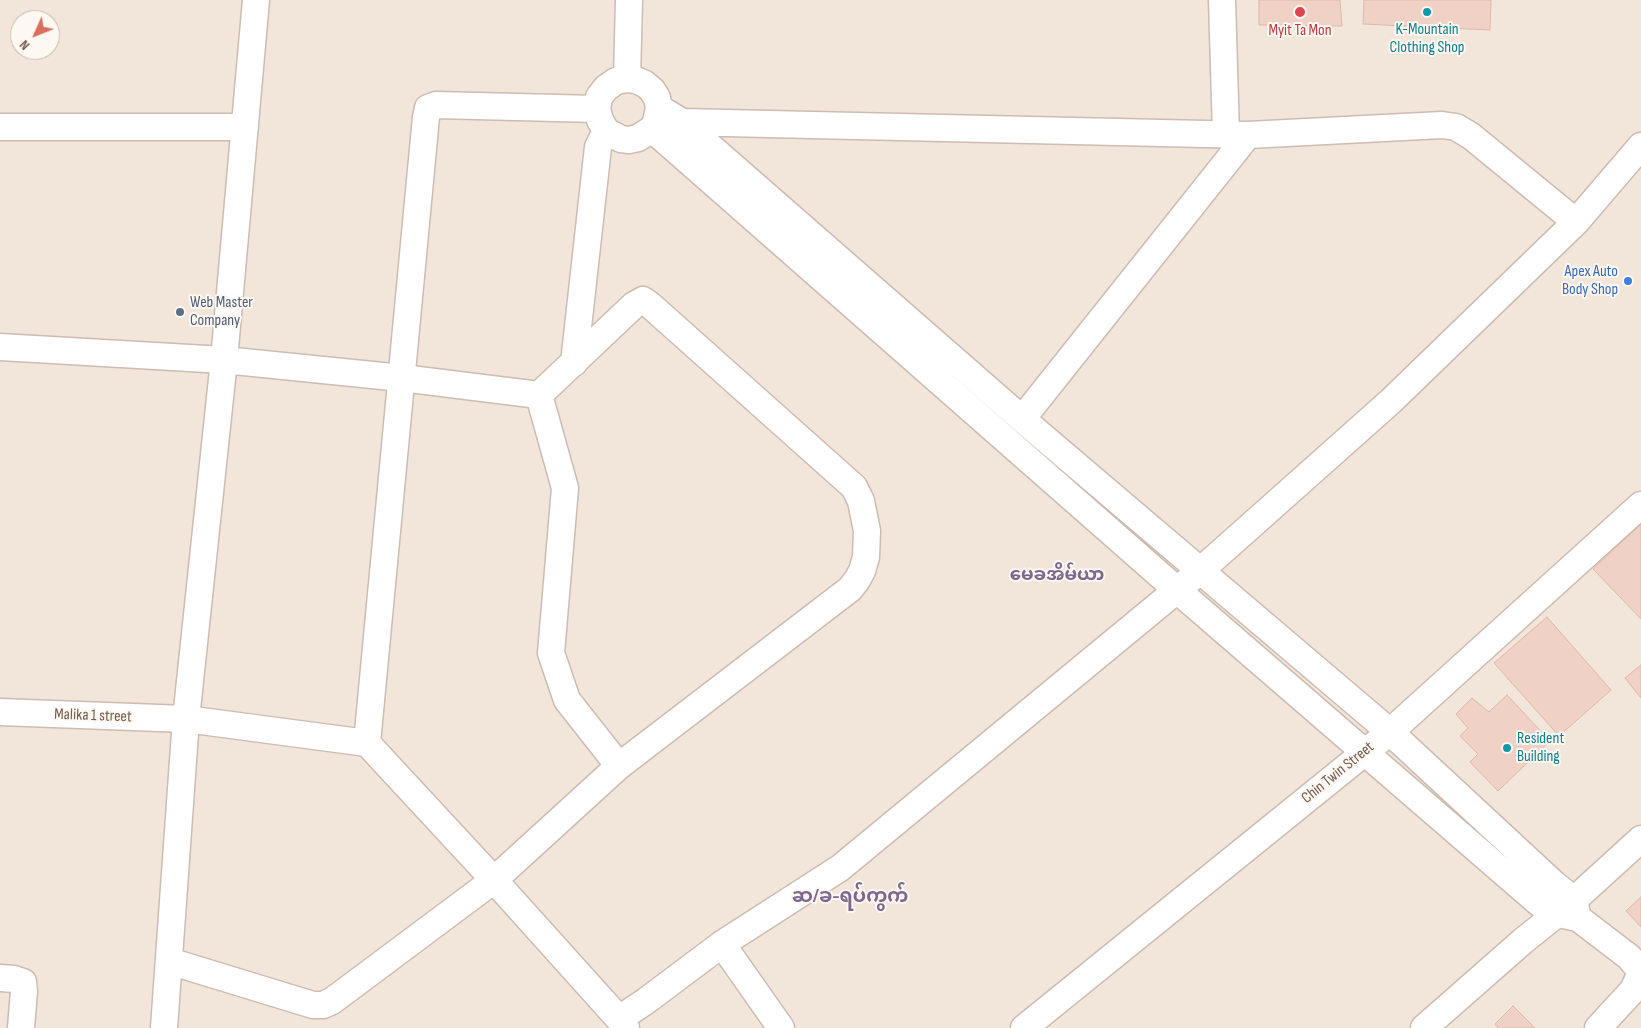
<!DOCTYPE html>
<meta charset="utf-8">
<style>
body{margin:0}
#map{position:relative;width:1641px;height:1028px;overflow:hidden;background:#fbf4ec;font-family:"Sofia Sans Condensed",sans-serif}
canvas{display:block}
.north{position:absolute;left:10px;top:10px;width:50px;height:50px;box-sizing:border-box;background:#fef8f2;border:1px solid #c7b9b1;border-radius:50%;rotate:226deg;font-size:14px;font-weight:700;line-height:20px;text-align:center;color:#755a50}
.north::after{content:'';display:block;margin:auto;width:18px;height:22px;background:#da6d5b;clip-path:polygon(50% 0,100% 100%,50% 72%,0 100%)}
</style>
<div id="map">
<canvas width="1641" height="1028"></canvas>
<div class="north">N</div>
</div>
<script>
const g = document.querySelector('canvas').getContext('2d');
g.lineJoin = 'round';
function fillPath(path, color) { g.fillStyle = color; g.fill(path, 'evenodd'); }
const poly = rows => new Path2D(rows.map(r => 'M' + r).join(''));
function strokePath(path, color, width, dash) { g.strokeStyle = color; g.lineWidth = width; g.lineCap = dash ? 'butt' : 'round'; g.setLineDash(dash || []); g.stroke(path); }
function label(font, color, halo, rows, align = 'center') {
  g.font = font + ' "Sofia Sans Condensed","Noto Sans Myanmar",sans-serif'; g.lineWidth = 4; g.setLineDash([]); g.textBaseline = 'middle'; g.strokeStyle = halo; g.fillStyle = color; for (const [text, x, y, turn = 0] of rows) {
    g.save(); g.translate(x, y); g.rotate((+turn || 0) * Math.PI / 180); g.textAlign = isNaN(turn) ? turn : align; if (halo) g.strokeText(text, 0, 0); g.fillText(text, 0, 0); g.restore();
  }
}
fillPath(poly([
 [0,0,1641,0,1641,1028,0,1028],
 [20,20,50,20,50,50,20,50]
]), '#f2e5da');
const building = poly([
 [1259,0,1340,0,1342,26,1259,25,1259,0],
 [1364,0,1491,0,1490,30,1363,24,1364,0],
 [1641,524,1641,619,1593,569,1641,524],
 [1547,617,1611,690,1559,736,1494,663,1547,617],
 [1641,665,1641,698,1625,678,1641,665],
 [1507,695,1550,741,1498,791,1470,762,1478,754,1460,736,1468,728,1456,714,1472,698,1489,712,1507,695],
 [1641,897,1641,927,1626,911,1641,897],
 [1513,1006,1535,1028,1498,1028,1495,1024,1513,1006]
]);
fillPath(building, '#efd2c5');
strokePath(building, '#e0b8a7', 1);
const minor = poly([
 [1222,0,1226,134],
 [627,79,629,0],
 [659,108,656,122,652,129,638,138,629,140,621,139,606,131,600,120,597,109,599,97,606,88,616,81,627,79,636,80,645,84,652,90,657,98,659,108,682,122,1248,135,1442,125,1456,127,1471,136,1576,222],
 [597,109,436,105,428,108,426,117,367,743,494,880,619,1019],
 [682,122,1022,419,1390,732,1554,884,1574,900,1578,918],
 [0,127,245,127],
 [652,129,1177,590,1539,903,1558,914,1578,918,1629,957,1641,971],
 [0,347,224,360,402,378,539,395],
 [574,363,598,147,606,131],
 [1022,419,1248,135],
 [0,712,186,719,367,743],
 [722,944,781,1028],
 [169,961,313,1005,323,1005,332,1001,494,880,619,766,850,589,857,580,862,571,866,557,867,531,861,501,854,487,650,305,643,300,634,305,539,395,565,488,551,653,567,700,619,766],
 [0,978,14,979,23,982,24,991,21,1028],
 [164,1028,186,719,224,360,256,0],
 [626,1028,619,1019,646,1001,722,944,840,868,1200,571,1391,401,1576,222,1641,146],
 [1024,1028,1390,732,1641,505],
 [1424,1028,1523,941,1574,900,1641,839],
 [1598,1028,1633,990,1641,973]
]);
strokePath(minor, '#cdbcb2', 29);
strokePath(minor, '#fff', 26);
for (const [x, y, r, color] of [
 [1300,12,6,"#e0444e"],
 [1427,12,5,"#0f9aa8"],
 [1628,281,5,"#3f7fe0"],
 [180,312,5,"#5c6f8a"],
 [1507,748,5,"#0f9aa8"]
]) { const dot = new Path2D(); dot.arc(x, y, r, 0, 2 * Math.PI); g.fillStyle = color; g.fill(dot); strokePath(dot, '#fef8f2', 2); }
label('16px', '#0d838f', '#fef8f2', [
 ["K-Mountain",1427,30],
 ["Clothing Shop",1427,48],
 ["Resident",1517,739,"left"],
 ["Building",1517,757,"left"]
]);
label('16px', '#be3a42', '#fef8f2', [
 ["Myit Ta Mon",1300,31]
]);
label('16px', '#366cbe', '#fef8f2', [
 ["Apex Auto",1618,272],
 ["Body Shop",1618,290]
], 'right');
label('16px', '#4e5e75', '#fef8f2', [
 ["Web Master",190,303],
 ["Company",190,321]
], 'left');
label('16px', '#755a50', '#fef8f2', [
 ["Malika 1 street",93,716,2],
 ["Chin Twin Street",1338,773,-39]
]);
label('bold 18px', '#7f6890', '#fef8f2', [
 ["မေခအိမ်ယာ",1057,575]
]);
label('bold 19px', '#7f6890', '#fef8f2', [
 ["ဆ/ခ-ရပ်ကွက်",850,897]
]);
</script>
